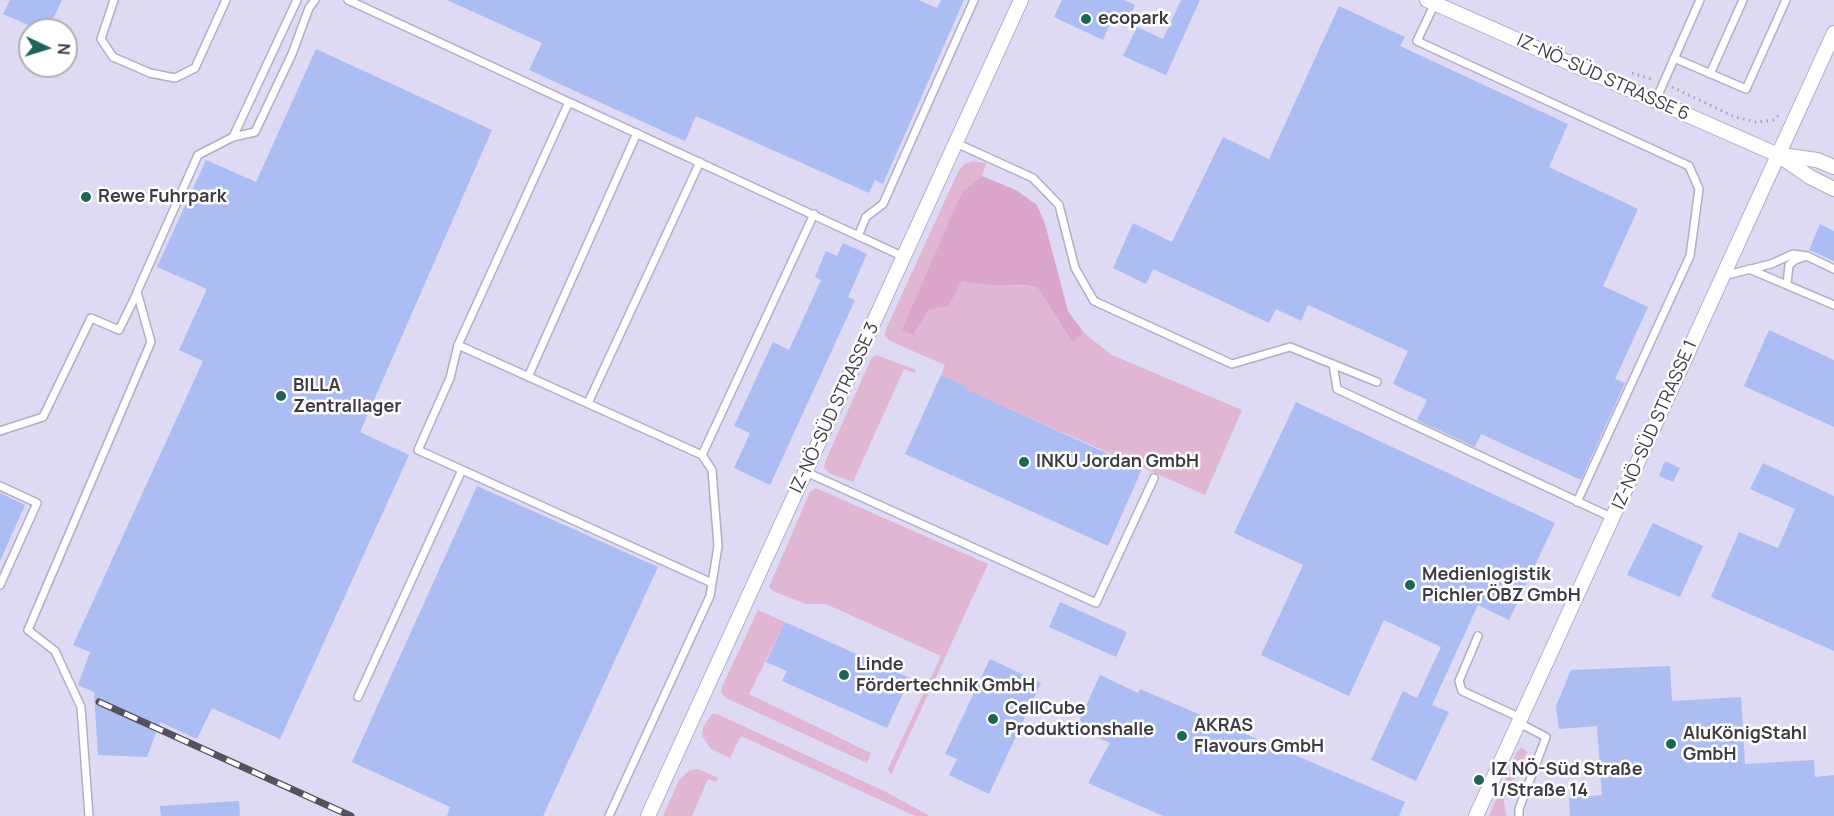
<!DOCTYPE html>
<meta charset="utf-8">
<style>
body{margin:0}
#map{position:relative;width:1834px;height:816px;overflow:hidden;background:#ece8fc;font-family:Manrope,sans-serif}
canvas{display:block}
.north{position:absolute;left:18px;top:18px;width:60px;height:60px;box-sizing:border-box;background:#fff;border:2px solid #b1b1b5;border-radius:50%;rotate:94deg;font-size:16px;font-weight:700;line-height:24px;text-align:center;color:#3d3c45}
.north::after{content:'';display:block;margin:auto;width:21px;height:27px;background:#1d6559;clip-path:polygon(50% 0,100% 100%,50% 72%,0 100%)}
</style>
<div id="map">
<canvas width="1834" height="816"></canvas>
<div class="north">N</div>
</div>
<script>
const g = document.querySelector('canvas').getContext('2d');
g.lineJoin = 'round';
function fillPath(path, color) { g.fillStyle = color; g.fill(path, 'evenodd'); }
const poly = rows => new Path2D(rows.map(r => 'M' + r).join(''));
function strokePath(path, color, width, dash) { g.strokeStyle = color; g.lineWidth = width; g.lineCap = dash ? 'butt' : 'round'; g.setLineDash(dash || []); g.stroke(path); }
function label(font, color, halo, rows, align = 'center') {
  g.font = font + ' Manrope,sans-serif'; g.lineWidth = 5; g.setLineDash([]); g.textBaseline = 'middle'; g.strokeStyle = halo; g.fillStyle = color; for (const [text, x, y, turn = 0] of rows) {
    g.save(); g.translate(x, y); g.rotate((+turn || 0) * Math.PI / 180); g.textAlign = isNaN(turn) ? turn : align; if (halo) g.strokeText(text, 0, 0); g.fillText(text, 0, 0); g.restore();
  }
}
fillPath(poly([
 [0,0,1834,0,1834,816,0,816],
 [30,30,66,30,66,66,30,66]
]), '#dedaf3');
fillPath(poly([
 [973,161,986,163,982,176,962,192,913,335,929,310,949,306,962,281,1037,287,1071,341,1084,333,1112,355,1242,410,1205,495,982,397,944,438,966,387,941,375,945,365,890,341,885,336,886,329,958,172,964,164],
 [876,355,916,370,915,373,904,369,853,482,829,473,824,468,825,462,871,359],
 [816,488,988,564,891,775,888,769,941,656,826,604,806,604,773,591,769,587,810,492],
 [758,610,785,622,749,694,871,753,867,763,726,698,721,693,722,687],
 [712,714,717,714,884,791,930,816,915,816,741,736,730,758,711,749,702,736,703,727],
 [1522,748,1527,752,1504,800,1506,816,1489,816,1518,750],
 [698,769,718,778,716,782,708,779,692,816,663,816,679,780,690,770]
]), '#e1b6d3');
fillPath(poly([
 [982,176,1016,190,1037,205,1045,224,1068,311,1084,333,1072,342,1037,287,1021,285,991,285,962,281,949,306,929,310,913,335,902,330,962,192]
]), '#dba6ca');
fillPath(poly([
 [10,0,62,0,48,30,40,30,3,14],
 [447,0,918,0,937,8,941,0,964,0,883,184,875,180,869,193,696,116,685,141,529,70,542,43],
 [1062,0,1124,0,1135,5,1125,28,1111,21,1103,40,1054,17],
 [1181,0,1200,0,1166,75,1123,56,1137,27,1163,39],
 [1339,6,1405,37,1400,46,1568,124,1549,167,1638,209,1603,286,1648,307,1615,379,1625,383,1581,480,1481,434,1475,447,1417,420,1427,400,1393,384,1408,351,1308,305,1301,321,1276,309,1269,323,1153,269,1146,284,1113,268,1133,223,1172,242,1223,137,1269,159],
 [316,49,492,130,360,432,409,455,280,739,212,708,197,739,160,722,147,757,98,755,94,692,78,685,90,652,73,645,203,361,179,350,207,289,157,267,206,160,256,182],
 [1820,224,1834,231,1834,261,1809,250],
 [843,243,867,254,848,297,855,300,770,485,734,468,750,433,734,426,773,342,789,350,821,280,815,277,826,251,837,256],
 [1769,330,1834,360,1834,427,1744,386],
 [941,375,967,387,965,389,1142,469,1108,546,905,454],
 [1296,402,1555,523,1509,620,1478,605,1432,705,1449,712,1416,781,1371,760,1403,691,1417,698,1441,647,1384,620,1349,696,1261,655,1303,565,1234,533],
 [1665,461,1680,468,1673,482,1659,476],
 [1763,463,1834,496,1834,651,1711,597,1739,532,1778,548,1795,509,1750,489],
 [477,486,658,567,543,816,447,816,450,807,352,762],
 [0,493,25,505,0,561],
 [1653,523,1703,546,1680,597,1627,575],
 [1060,602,1127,632,1116,657,1049,627],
 [785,622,910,678,887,728,782,681,787,671,766,662],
 [990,659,1041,683,989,794,949,775,957,759,945,754],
 [1670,666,1672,701,1741,697,1745,764,1814,760,1815,777,1834,775,1834,816,1570,816,1569,798,1602,795,1597,726,1559,729,1556,706,1571,670],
 [1100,675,1138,693,1140,689,1405,802,1399,816,1163,816,1088,783,1110,743,1076,728],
 [239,801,240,816,161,816,160,806]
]), '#abbdf3');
const lane = poly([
 [114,0,101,39,113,57,150,73,175,78,195,68,226,0],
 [348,0,904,257],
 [1435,3,1417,41,1689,166,1699,189,1690,256,1577,502],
 [1674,58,1746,89,1786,0],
 [1710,74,1743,0],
 [569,102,458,345,702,455,814,214],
 [1655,102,1700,0],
 [233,137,297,0],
 [956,143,1033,178,1059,205,1075,268,1094,301,1232,364,1290,347,1377,382],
 [858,236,866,217,883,204,974,0],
 [1749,269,1834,305],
 [1723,276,1771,264,1793,254,1807,256],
 [1787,284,1789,265,1795,260,1807,256,1834,269],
 [458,345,450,378,418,450,712,583],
 [1333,364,1337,389,1613,518],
 [528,377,637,133],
 [588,403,700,162],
 [0,431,43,417,91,318,119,330,137,293],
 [806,472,1096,603,1154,478],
 [0,486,37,503,0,585],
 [1478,636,1459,681,1462,691,1521,718],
 [358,697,462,470],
 [89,816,81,707,55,651,28,630,151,342,137,292,198,155,233,137,255,132,292,54,309,8,315,0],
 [609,816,710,596,718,546,712,470,702,455],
 [1519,816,1519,809,1546,737,1519,723]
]);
const street = poly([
 [1427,0,1778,155,1810,177,1834,189],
 [1781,155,1817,160,1834,167],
 [648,816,1021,0],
 [1476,816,1834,33]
]);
strokePath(lane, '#b1adc4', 10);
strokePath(street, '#b1adc4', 16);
strokePath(poly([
 [1632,73,1654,80],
 [1672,87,1735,117,1756,122,1774,120,1779,115]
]), '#a7a4b4', 3, [1.5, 4.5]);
strokePath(lane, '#fff', 7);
strokePath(street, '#fff', 14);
const rail = poly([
 [99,702,351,816]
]);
strokePath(rail, '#54535d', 7);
strokePath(rail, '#fff', 4.5, [14]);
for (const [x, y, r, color] of [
 [1086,19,6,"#1d6559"],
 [86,197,6,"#1d6559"],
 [281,396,6,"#1d6559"],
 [1024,462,6,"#1d6559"],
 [1410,585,6,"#1d6559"],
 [844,675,6,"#1d6559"],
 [993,719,6,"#1d6559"],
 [1182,736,6,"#1d6559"],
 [1671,744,6,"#1d6559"],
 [1479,780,6,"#1d6559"]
]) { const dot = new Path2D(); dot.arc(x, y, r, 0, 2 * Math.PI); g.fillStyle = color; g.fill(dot); strokePath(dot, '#fff', 2); }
label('bold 18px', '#3d3c45', '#fff', [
 ["ecopark",1098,19],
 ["Rewe Fuhrpark",98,197],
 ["BILLA",293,386],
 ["Zentrallager",293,407],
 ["INKU Jordan GmbH",1036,462],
 ["Medienlogistik",1422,575],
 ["Pichler ÖBZ GmbH",1422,596],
 ["Linde",856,665],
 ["Fördertechnik GmbH",856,686],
 ["CellCube",1005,709],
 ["Produktionshalle",1005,730],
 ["AKRAS",1194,726],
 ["Flavours GmbH",1194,747],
 ["AluKönigStahl",1683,734],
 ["GmbH",1683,755],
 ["IZ NÖ-Süd Straße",1491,770],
 ["1/Straße 14",1491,791]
], 'left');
label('18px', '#3d3c45', '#fff', [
 ["IZ-NÖ-SÜD STRASSE 6",1603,78,24],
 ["IZ-NÖ-SÜD STRASSE 3",835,408,-65],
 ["IZ-NÖ-SÜD STRASSE 1",1655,425,-66]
]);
</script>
